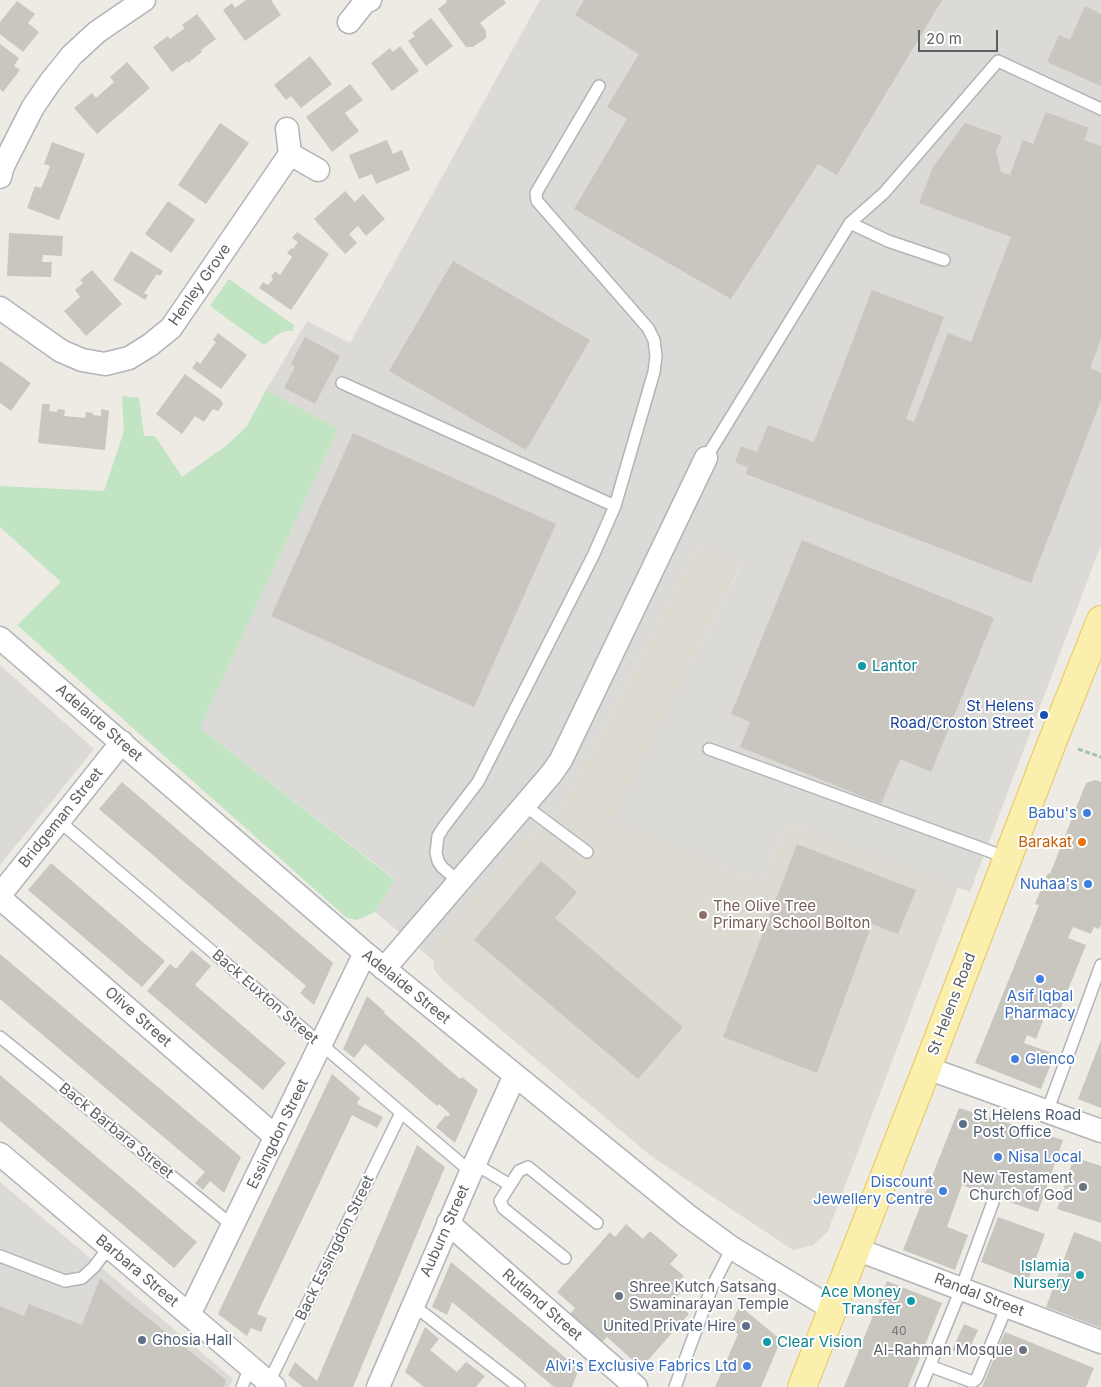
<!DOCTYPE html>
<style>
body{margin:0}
#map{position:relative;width:1101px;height:1387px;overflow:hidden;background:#edebe4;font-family:Inter,sans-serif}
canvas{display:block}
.scale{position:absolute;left:918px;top:30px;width:80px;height:22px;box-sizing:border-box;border:2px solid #5c5f63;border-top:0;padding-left:6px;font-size:15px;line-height:18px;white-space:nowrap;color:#5c5f63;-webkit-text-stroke:4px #fff;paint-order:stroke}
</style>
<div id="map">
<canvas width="1101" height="1387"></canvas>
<div class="scale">20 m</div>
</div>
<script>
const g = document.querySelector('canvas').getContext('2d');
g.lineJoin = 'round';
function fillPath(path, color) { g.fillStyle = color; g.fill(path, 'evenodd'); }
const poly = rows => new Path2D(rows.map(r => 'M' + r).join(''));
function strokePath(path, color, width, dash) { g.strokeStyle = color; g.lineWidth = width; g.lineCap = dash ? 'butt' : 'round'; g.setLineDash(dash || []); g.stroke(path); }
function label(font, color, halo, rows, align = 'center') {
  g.font = font + ' Inter,sans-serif'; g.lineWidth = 4; g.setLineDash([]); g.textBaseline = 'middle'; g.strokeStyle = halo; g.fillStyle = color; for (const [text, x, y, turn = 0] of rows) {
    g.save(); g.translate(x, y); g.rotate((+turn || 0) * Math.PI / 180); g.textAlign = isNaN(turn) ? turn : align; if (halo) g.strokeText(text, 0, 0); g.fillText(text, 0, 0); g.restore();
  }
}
fillPath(poly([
 [540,0,1101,0,1101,545,970,892,787,823,762,883,610,821,741,566,699,544,561,809,518,845,433,956,434,961,375,912,395,879,200,728,338,429,266,390,307,321,350,343],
 [0,665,94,749,0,865],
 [0,1182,233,1379,229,1387,0,1387]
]), '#dcdad6');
fillPath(poly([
 [699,544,741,565,611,821,762,883,787,823,958,887,828,1231,813,1245,793,1250,651,1156,443,981,434,969,433,956,436,943,518,845,561,809]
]), '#dddad2');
fillPath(poly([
 [229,279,295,326,292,331,285,331,277,335,264,345,210,306],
 [266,390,338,429,200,728,395,880,375,912,357,920,347,918,17,625,61,582,0,527,0,486,104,491,124,431,122,396,139,398,144,436,155,436,182,477,226,446,247,426]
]), '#c1e4c2');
fillPath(poly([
 [246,0,271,0,281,15,245,41,223,10,232,3,235,8],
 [446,0,504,0,506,3,480,23,486,31,486,38,473,47,466,47,438,9,447,2],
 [584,0,942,0,837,175,818,164,731,299,574,209,627,119,607,107,639,54,575,15],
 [17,1,35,14,28,23,39,32,23,52,0,34,0,22],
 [1085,6,1101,14,1101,86,1047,62,1059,35,1070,40],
 [197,14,216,39,201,50,202,52,188,63,187,61,172,72,153,47,168,36,170,39,185,28,182,25],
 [431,18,453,46,426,66,408,41,415,36,412,33],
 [0,44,19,58,14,66,20,70,3,92,0,89],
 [400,46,419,71,392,91,371,63,390,48,393,52],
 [310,56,332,84,301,108,291,96,286,100,274,85],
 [127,62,150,88,97,134,74,108,92,93,96,98,114,82,110,77],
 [350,84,363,100,345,113,359,131,332,152,306,117],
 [1046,112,1089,128,1084,140,1101,146,1101,339,1090,368,1101,373,1101,400,1031,583,746,474,748,467,735,462,741,446,757,452,768,425,814,442,872,290,944,317,906,419,914,422,948,333,971,342,1011,237,919,203,933,167,965,123,1002,136,996,152,1001,172,1010,175,1023,140,1033,144],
 [220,123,249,143,206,204,178,185],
 [387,140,393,154,402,150,410,170,376,184,372,174,359,179,349,155],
 [52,142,85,154,59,220,27,208,35,186,41,188,46,177,50,166,44,164],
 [345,191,355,202,363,194,385,219,366,236,358,226,349,234,357,243,345,254,314,219],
 [168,201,195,220,171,253,145,234],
 [297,232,329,254,291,310,259,288,263,282,268,285,273,279,271,277,275,271,280,275,292,257,287,253,291,248,293,249,298,242,292,238],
 [9,233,63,236,62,256,43,255,42,262,52,262,51,277,7,276],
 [131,251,163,271,160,276,157,274,144,293,148,295,145,300,113,280],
 [453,261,590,340,526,450,389,371],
 [92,270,122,304,86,336,64,311,80,297,75,290,83,283,80,280],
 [218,333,247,355,221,389,192,368,197,361,200,364,216,342,213,340],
 [305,337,340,356,315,404,284,388,295,367,291,364],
 [0,361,31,383,11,411,0,403],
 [185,374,221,400,223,404,218,411,213,409,204,422,195,416,182,434,156,414],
 [42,404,50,404,49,411,57,412,58,409,65,410,64,416,85,418,86,412,93,413,93,415,101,416,101,409,109,411,105,450,38,443],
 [353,433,556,524,474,707,271,616],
 [802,540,994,618,931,772,900,759,881,804,740,747,750,722,731,714],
 [1095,780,1101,782,1101,925,1099,929,1094,927,1091,934,1073,927,1068,938,1086,945,1058,1015,1039,1007,1036,1015,1044,1018,1036,1039,1027,1035,1024,1043,1055,1054,1041,1089,975,1063,1039,905,1035,904,1048,873,1050,874,1086,783],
 [122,782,333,963,314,1005,300,993,306,986,99,809],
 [797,844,916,890,898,934,872,924,817,1073,723,1037],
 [541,861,577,892,555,918,683,1027,638,1079,474,940],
 [51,863,165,961,142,987,28,890],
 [192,950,211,966,195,985,286,1063,263,1090,147,991,170,964,176,969],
 [0,954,241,1157,224,1193,210,1181,203,1190,195,1183,205,1172,0,999],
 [367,996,385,1012,384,1013,460,1079,462,1077,478,1090,455,1143,436,1127,446,1115,448,1117,450,1114,439,1104,437,1106,365,1044,354,1058,343,1049],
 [1101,1040,1101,1108,1078,1099],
 [332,1074,360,1098,357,1104,383,1117,377,1128,352,1115,257,1314,267,1318,261,1332,251,1328,247,1336,218,1314],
 [0,1075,197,1242,174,1268,0,1121],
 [959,1108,1063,1140,1038,1212,962,1185,947,1227,968,1235,955,1270,903,1250],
 [417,1145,445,1167,353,1387,303,1387,288,1375,295,1362,317,1381],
 [1074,1157,1101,1166,1101,1223,1057,1209],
 [998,1217,1045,1234,1028,1280,981,1262],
 [626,1224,643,1239,650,1231,678,1255,670,1264,684,1276,674,1286,681,1292,674,1300,689,1314,641,1368,607,1337,602,1342,570,1314,575,1308,557,1292,610,1232,615,1237],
 [1074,1232,1101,1242,1101,1328,1046,1307],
 [451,1262,579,1369,572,1387,554,1387,452,1302,447,1315,432,1307],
 [100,1278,124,1299,226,1380,224,1387,0,1387,0,1306,24,1316,29,1304,82,1325],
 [887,1281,942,1303,929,1335,908,1387,844,1387],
 [740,1306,781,1340,761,1387,715,1387,738,1334,729,1327],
 [964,1324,978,1330,966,1357,952,1350],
 [425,1327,439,1339,430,1350,457,1372,466,1362,485,1376,476,1387,424,1387,405,1372],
 [1005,1332,1094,1368,1086,1387,982,1387]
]), '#c9c6c0');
const lane = poly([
 [599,86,536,193,537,201,648,328,654,340,656,356,654,372,615,506],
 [850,223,888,241,944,260],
 [342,383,615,506,593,556,478,782,443,828,438,836,436,853,438,861,442,867,459,882],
 [706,458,850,223,884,193,998,61,1101,109],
 [709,749,1008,858],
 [524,805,587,852],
 [59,821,471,1172],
 [0,1037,233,1226],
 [1047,1112,1101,965],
 [475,1164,510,1185],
 [0,1256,65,1281,82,1278,94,1267,109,1247],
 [565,1258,503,1208,502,1205,500,1201,519,1171,528,1167,597,1223],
 [413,1305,519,1387],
 [930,1366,970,1381,974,1381,977,1378,1007,1306],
 [269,1382,401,1113],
 [242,1387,250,1367],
 [675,1387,712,1287,732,1248],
 [921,1387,961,1289,993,1202]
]);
const street = poly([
 [349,22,365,2,370,0],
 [287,129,290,154,318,170],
 [0,177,3,166,33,107,51,81,72,55,97,32,144,0],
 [0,308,61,351,82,360,105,364,129,358,150,345,171,328,290,154],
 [0,638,365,953,687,1215,732,1248,833,1309],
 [0,895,122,742],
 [0,898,276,1137],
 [384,969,552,773,561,760,706,458],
 [927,1068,1101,1131],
 [0,1154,274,1387],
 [448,1223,636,1387],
 [856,1249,1101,1342],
 [189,1315,365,953],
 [378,1387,471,1172,515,1075]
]);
const primary = poly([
 [802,1387,927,1068,1053,740,1101,620]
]);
strokePath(lane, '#b1b4b8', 14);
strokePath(street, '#b1b4b8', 25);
strokePath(primary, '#e9c661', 30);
strokePath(poly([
 [1078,749,1101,757]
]), '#9bc4a8', 3, [5, 2.5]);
strokePath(lane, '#fff', 11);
strokePath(street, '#fff', 22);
strokePath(primary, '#faefac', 28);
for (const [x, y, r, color] of [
 [862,666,5,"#0f9aa8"],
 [1044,715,5,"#1a4fb4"],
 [1087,813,5,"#3f7fe0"],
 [1082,842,5,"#e8710a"],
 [1088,884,5,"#3f7fe0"],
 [703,915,5,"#8d6e63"],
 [1040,979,5,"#3f7fe0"],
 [1015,1059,5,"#3f7fe0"],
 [963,1124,5,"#5c6f8a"],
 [998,1157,5,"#3f7fe0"],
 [1083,1187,5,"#6b7280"],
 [943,1191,5,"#3f7fe0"],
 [1080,1275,5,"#0f9aa8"],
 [619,1296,5,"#6b7280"],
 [911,1301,5,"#0f9aa8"],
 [746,1326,5,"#5c6f8a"],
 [142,1340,5,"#5c6f8a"],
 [767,1342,5,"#0f9aa8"],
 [1023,1350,5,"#6b7280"],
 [747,1366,5,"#3f7fe0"]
]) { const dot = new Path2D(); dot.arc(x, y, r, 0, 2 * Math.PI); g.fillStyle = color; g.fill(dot); strokePath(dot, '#fff', 2); }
label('12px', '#77797a', null, [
 ["40",899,1331]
]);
label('15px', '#5c5f63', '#fff', [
 ["Henley Grove",200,285,-55],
 ["Adelaide Street",99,723,41],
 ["Bridgeman Street",61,818,-51],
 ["Adelaide Street",406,987,39],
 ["Back Euxton Street",265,997,41],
 ["St Helens Road",952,1004,-69],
 ["Olive Street",138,1017,41],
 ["Back Barbara Street",116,1131,39],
 ["Essingdon Street",278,1134,-64],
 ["Auburn Street",445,1231,-66],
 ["Back Essingdon Street",335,1248,-64],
 ["Barbara Street",137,1271,40],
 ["Randal Street",979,1295,21],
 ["Rutland Street",542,1305,41]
]);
label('15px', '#0d838f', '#fff', [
 ["Lantor",872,666],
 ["Islamia",1070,1266,"right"],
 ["Nursery",1070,1283,"right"],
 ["Ace Money",901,1292,"right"],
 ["Transfer",901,1309,"right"],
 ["Clear Vision",777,1342]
], 'left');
label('15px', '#164399', '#fff', [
 ["St Helens",1034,706],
 ["Road/Croston Street",1034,723]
], 'right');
label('15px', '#366cbe', '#fff', [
 ["Babu's",1077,813],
 ["Nuhaa's",1078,884],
 ["Asif Iqbal",1040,996,"center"],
 ["Pharmacy",1040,1013,"center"],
 ["Glenco",1025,1059,"left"],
 ["Nisa Local",1008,1157,"left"],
 ["Discount",933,1182],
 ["Jewellery Centre",933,1199],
 ["Alvi's Exclusive Fabrics Ltd",737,1366]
], 'right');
label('15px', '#c56008', '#fff', [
 ["Barakat",1072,842]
], 'right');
label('15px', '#785e54', '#fff', [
 ["The Olive Tree",713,906],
 ["Primary School Bolton",713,923]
], 'left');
label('15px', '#4e5e75', '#fff', [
 ["St Helens Road",973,1115],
 ["Post Office",973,1132],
 ["United Private Hire",736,1326,"right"],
 ["Ghosia Hall",152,1340]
], 'left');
label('15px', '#5b616d', '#fff', [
 ["New Testament",1073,1178],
 ["Church of God",1073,1195],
 ["Shree Kutch Satsang",629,1287,"left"],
 ["Swaminarayan Temple",629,1304,"left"],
 ["Al-Rahman Mosque",1013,1350]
], 'right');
</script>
